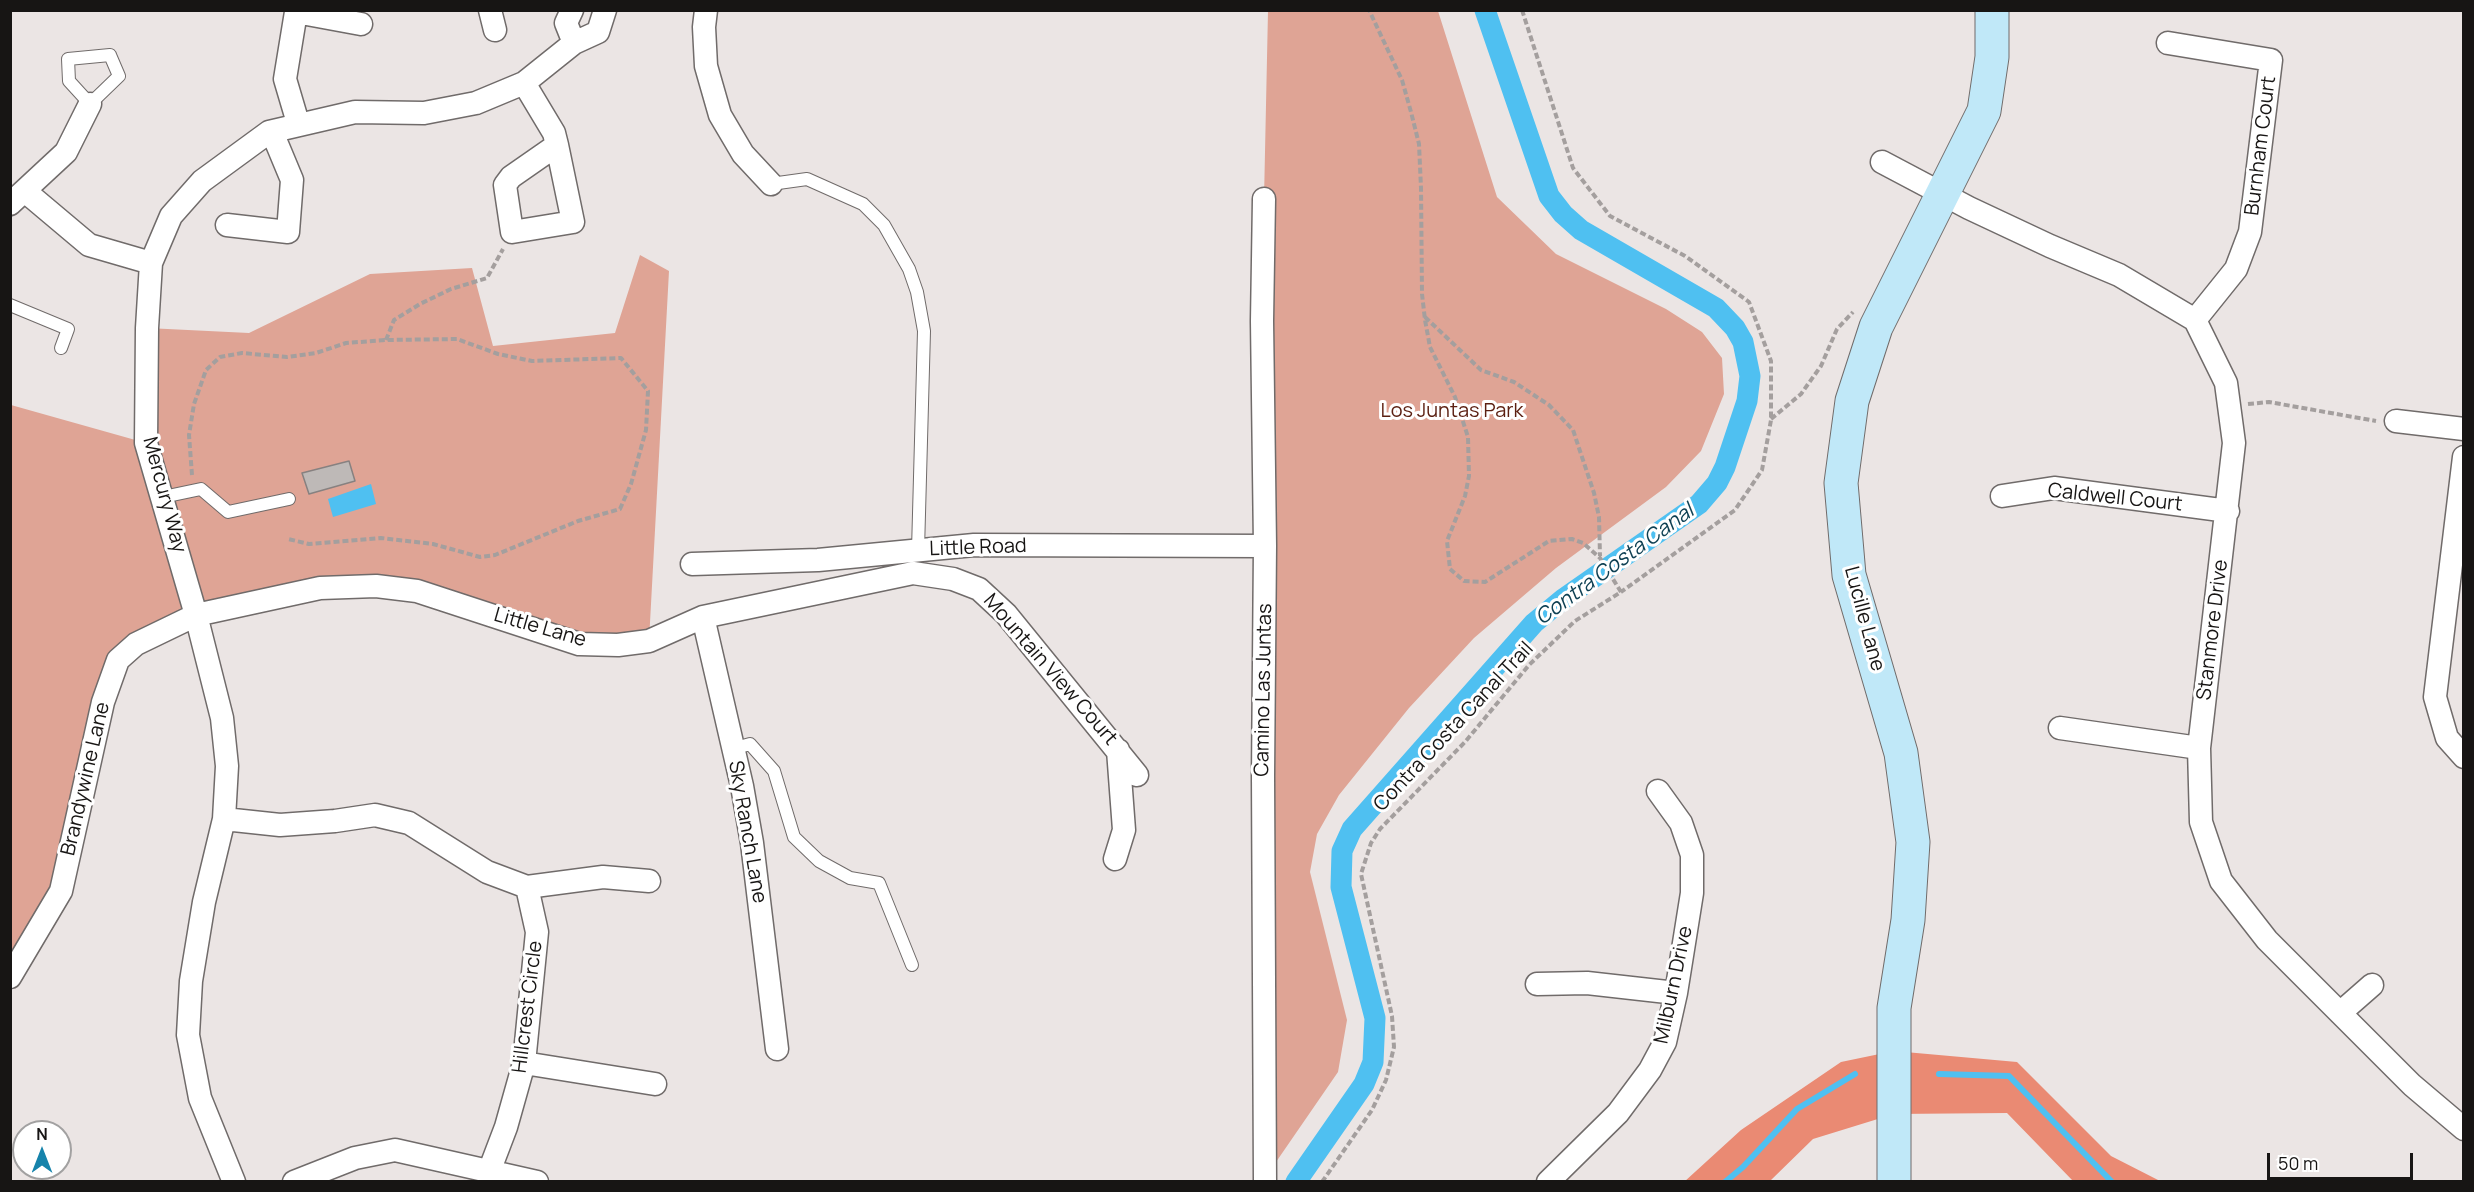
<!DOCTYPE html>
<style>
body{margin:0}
#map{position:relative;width:2474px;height:1192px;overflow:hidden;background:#ebe5e4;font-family:Manrope,sans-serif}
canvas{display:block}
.frame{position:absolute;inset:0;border:12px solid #171514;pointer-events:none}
.north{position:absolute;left:12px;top:1120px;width:60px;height:60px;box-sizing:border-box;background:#fff;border:2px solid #a2a1a1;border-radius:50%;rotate:0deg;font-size:16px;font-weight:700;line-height:24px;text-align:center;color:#171514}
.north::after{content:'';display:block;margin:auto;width:21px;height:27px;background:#1683ab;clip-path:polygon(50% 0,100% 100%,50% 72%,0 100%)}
.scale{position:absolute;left:2267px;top:1153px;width:146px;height:27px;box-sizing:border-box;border:3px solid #171514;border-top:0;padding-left:8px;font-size:18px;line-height:21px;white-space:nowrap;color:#171514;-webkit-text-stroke:4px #fff;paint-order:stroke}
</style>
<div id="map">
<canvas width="2474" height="1192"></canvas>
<div class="frame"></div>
<div class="north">N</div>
<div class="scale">50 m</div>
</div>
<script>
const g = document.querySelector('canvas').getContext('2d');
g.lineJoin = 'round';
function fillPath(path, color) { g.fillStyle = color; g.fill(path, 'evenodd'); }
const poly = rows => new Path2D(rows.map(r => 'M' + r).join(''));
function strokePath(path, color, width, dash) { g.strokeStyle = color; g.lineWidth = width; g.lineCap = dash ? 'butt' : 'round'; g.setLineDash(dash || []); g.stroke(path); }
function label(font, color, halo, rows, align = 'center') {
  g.font = font + ' Manrope,sans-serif'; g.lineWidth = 6; g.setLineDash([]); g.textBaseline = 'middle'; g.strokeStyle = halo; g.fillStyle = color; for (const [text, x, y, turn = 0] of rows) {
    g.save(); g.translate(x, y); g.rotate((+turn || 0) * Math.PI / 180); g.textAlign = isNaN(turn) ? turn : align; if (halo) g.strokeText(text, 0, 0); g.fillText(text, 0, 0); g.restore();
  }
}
fillPath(poly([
 [1268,11,1438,11,1497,197,1556,254,1666,309,1702,332,1722,358,1724,394,1701,451,1666,487,1556,568,1474,638,1409,708,1339,795,1317,834,1310,872,1347,1020,1338,1072,1265,1178,1264,199],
 [640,255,669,271,649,641,618,645,376,586,196,614,118,660,61,891,11,977,11,405,146,443,147,328,249,333,370,274,472,268,493,346,615,333]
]), '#dfa495');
fillPath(poly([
 [1894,1051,2017,1062,2111,1156,2160,1181,2073,1181,2007,1113,1894,1114,1813,1139,1770,1181,1684,1182,1741,1130,1841,1062]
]), '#ea8a73');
fillPath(poly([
 [371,484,376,504,333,517,328,499]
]), '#4fc0f1');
strokePath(poly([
 [1939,1074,2009,1076,2112,1182],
 [1725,1182,1743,1167,1797,1109,1855,1074]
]), '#4fc0f1', 6);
strokePath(poly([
 [1296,1182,1364,1084,1373,1062,1375,1018,1341,887,1342,851,1352,829,1534,623,1563,599,1699,504,1717,483,1725,467,1747,401,1750,376,1743,342,1735,328,1716,308,1581,230,1563,214,1549,196,1485,10]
]), '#4fc0f1', 21);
const building = poly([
 [349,461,355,481,309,494,302,473,349,461]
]);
fillPath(building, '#beb9b7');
strokePath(building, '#878180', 1.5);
const lane = poly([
 [110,55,119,76,90,104,69,81,68,59,110,55],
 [771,184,807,179,863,204,884,225,909,269,917,292,924,331,918,550],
 [10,305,68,329,61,348],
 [163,497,201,489,228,512,289,499],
 [732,749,750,744,774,771,794,837,819,861,850,878,879,883,912,965]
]);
const street = poly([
 [490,10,495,30],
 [572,10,566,23,574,43],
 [706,10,704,27,706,66,720,115,743,154,771,184],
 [2168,43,2271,60,2250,232,2236,269,2195,320],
 [524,83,554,133,557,145,573,222,512,232,505,185,511,177,557,145],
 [298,123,285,79,296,12,361,24],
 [1882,162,1969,208,2050,246,2119,275,2195,320,2226,383,2234,443,2199,748,2201,822,2221,881,2267,940,2412,1085,2464,1129],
 [26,192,89,245,151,263],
 [1264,199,1262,321,1265,546,1263,776,1265,1182],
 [10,204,66,152,90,104],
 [227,225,288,232,292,180,272,132],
 [2396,421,2464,429],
 [2464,457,2435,697,2447,738,2464,757],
 [2002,496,2054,488,2228,511],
 [692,564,818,560,974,545,1265,546],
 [703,617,742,786,752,843,777,1049],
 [2060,728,2199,748],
 [224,819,280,825,335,821,375,815,409,823,487,872,527,887,603,877,649,881],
 [1115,859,1124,830,1118,750],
 [10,977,61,891,103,702,118,660,136,644,196,615,320,588,376,586,417,591,579,644,618,645,649,641,703,617,913,573,953,579,979,589,1006,614,1137,775],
 [1537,984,1587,983,1676,993],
 [2340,1013,2372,985],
 [524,1063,655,1084],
 [490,1169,506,1127,524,1063,537,932,527,887],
 [234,1182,200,1098,188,1035,191,981,204,902,224,819,227,766,222,718,196,615,146,443,147,328,151,263,171,216,202,181,269,132,355,112,424,113,476,103,524,83,574,43,598,32,605,10],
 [294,1182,355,1158,395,1150,537,1182],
 [1548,1182,1618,1113,1650,1070,1665,1042,1676,993,1692,893,1692,855,1681,823,1658,791]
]);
const secondary = poly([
 [1894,1182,1894,1008,1908,920,1913,842,1901,753,1849,575,1841,483,1852,401,1876,327,1984,111,1992,57,1992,10]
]);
strokePath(lane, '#706b6a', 14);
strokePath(street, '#706b6a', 25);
strokePath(secondary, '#706b6a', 35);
strokePath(poly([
 [1522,10,1573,168,1610,216,1685,256,1749,302,1771,361,1771,420,1762,470,1735,510,1621,592],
 [1425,317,1481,370,1514,382,1549,405,1573,430,1594,493,1599,517,1600,556],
 [386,340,394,320,420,304,451,289,487,278,503,249],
 [2248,404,2269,402,2376,421],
 [1771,419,1801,394,1821,366,1837,329,1853,312],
 [192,475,189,435,194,404,206,370,220,357,242,353,287,357,316,353,346,343,386,340,457,339,498,354,532,361,621,358,648,391,646,430,631,484,620,509,578,521,495,555,480,557,433,544,381,538,309,544,288,539],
 [1322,1182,1372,1110,1386,1080,1394,1047,1392,1016,1361,874,1371,843,1380,829,1465,742,1529,665,1575,621,1621,592,1600,558,1583,543,1572,539,1549,541,1485,582,1464,581,1450,569,1447,541,1465,496,1469,476,1468,437,1455,397,1430,347,1425,320,1422,294,1421,188,1419,144,1411,112,1402,80,1369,10]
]), '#a49f9e', 4, [6, 3]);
strokePath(lane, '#fff', 12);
strokePath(street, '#fff', 22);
strokePath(secondary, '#c0e8f8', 33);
label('20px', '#171514', '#fff', [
 ["Burnham Court",2261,146,-83],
 ["Mercury Way",164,495,75],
 ["Caldwell Court",2115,498,6],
 ["Little Road",978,548,-2],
 ["Lucille Lane",1864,619,75],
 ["Little Lane",540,628,16],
 ["Stanmore Drive",2213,630,-83],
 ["Mountain View Court",1050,670,49],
 ["Camino Las Juntas",1264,690,-89],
 ["Contra Costa Canal Trail",1454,727,-47],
 ["Brandywine Lane",86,779,-77],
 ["Sky Ranch Lane",747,832,80],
 ["Milburn Drive",1674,985,-78],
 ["Hillcrest Circle",528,1007,-83]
]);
label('20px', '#5b1f11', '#fff', [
 ["Los Juntas Park",1452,411]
]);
label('italic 21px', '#0e4053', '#fff', [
 ["Contra Costa Canal",1615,565,-36]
]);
</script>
